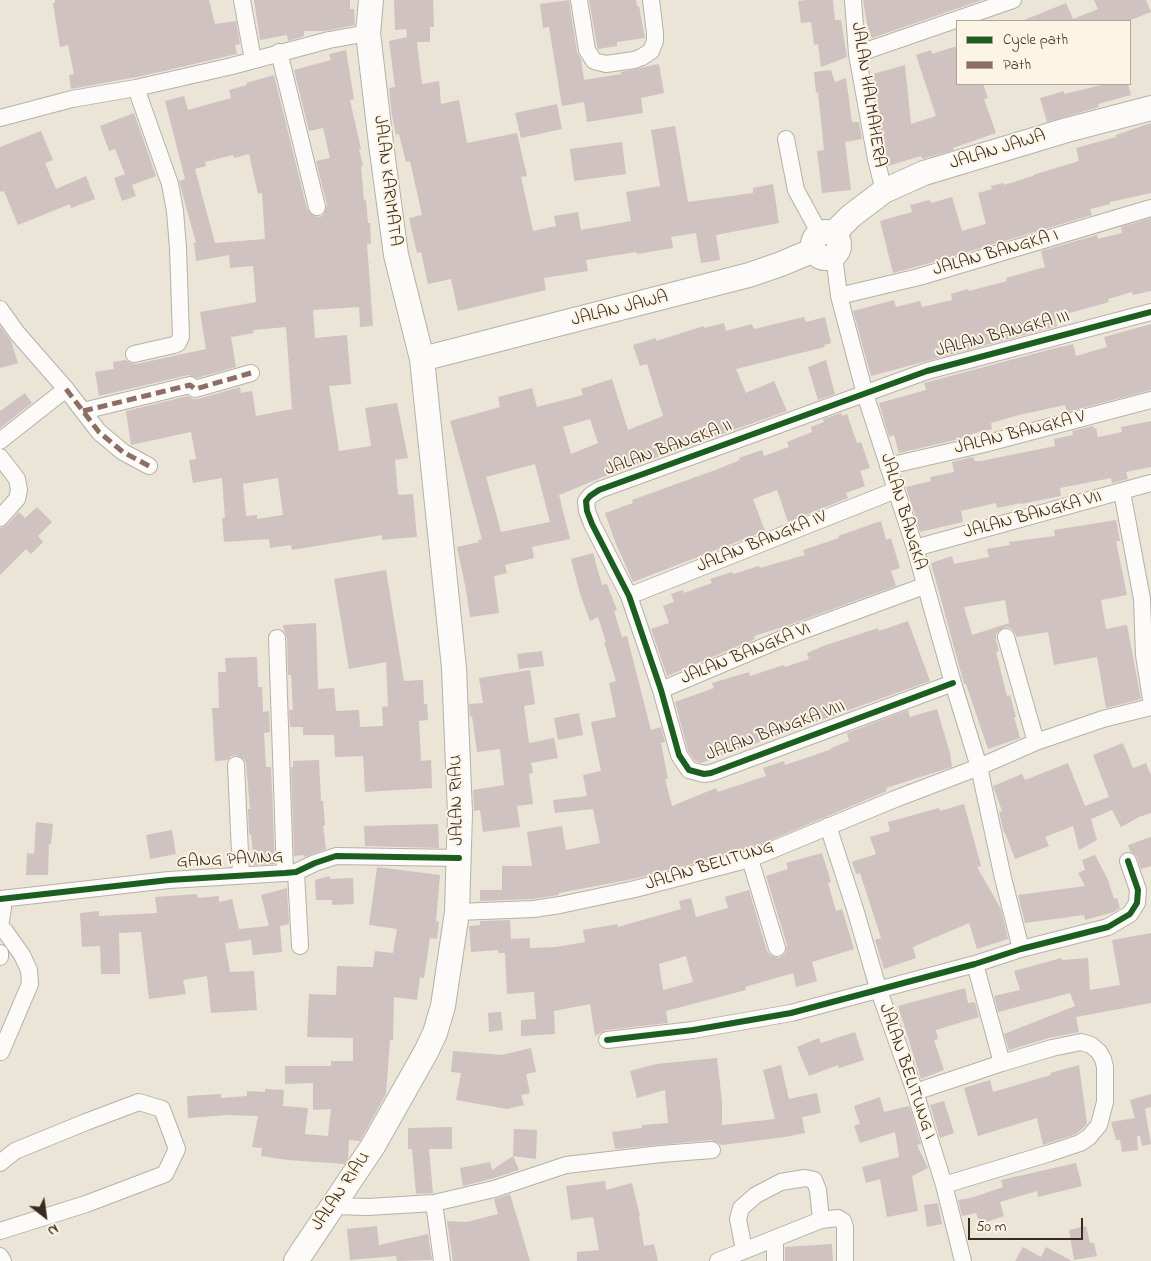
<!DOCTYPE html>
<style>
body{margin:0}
#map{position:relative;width:1151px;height:1261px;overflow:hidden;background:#eae5d6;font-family:"Indie Flower",sans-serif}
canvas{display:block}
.legend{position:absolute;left:956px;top:20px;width:175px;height:65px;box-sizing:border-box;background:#fcf5e5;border:1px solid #afa495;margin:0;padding:6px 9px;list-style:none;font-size:15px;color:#3b2a1e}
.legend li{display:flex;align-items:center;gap:10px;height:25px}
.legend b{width:25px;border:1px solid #afa495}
.north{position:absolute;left:20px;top:1191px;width:50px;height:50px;-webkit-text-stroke:4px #fcf5e5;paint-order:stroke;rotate:150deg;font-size:14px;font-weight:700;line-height:20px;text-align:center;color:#3b2a1e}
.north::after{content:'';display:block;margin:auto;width:18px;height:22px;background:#3b2a1e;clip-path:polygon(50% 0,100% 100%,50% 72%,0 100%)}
.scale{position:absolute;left:968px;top:1218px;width:115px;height:22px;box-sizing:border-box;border:2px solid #3b2a1e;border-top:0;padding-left:6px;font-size:15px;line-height:18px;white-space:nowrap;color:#3b2a1e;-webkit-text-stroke:4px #fcf5e5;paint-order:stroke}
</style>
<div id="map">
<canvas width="1151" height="1261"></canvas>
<ul class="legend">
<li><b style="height:6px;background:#1b5e20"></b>Cycle path</li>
<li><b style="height:6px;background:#8d6e63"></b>Path</li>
</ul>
<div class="north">N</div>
<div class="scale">50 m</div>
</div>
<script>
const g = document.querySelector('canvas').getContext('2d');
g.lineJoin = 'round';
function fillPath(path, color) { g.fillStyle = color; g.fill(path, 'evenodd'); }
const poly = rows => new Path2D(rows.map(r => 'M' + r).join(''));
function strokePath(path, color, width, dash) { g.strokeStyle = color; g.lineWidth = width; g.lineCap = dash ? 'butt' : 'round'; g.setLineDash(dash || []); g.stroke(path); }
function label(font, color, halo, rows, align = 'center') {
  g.font = font + ' "Indie Flower",sans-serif'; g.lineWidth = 4; g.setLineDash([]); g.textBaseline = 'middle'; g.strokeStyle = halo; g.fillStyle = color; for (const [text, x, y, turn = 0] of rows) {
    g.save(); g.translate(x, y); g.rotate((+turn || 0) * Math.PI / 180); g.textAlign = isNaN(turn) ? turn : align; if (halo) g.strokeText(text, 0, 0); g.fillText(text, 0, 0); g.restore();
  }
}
fillPath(poly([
 [55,0,209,0,215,24,236,21,240,44,235,45,237,54,142,76,71,89,69,75,74,74,68,45,60,47,53,3,55,3],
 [254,0,350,0,350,9,354,9,355,25,325,31,304,31,304,36,288,41,287,35,260,40],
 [394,0,433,0,434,27,430,27,430,42,417,42,422,84,439,81,441,104,459,100,467,143,517,133,527,176,521,177,533,231,556,226,554,216,578,212,581,230,631,221,626,192,660,186,651,130,675,126,688,202,753,193,753,188,773,184,779,223,716,235,720,260,701,263,696,233,671,237,673,248,637,254,636,252,586,260,588,271,544,278,546,290,458,311,451,279,428,284,421,252,417,253,409,218,422,215,410,161,406,162,399,134,396,135,392,116,389,88,395,87,389,41,407,37,406,29,395,30],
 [569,0,577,52,581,59,584,80,621,74,621,72,659,64,664,93,641,98,643,113,587,122,584,102,562,106,549,27,543,28,540,4],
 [589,0,636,0,637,6,639,6,645,38,617,42,617,46,598,49,597,46],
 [807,0,833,0,835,20,841,20,847,57,821,67,818,44,814,45,811,22,801,23,798,1],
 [863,0,982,0,872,38,867,24],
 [1094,0,1146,0,1151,12,1128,21,1022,21,1066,3,1073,19,1098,9],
 [957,46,957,84,983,84,988,98,984,99,996,133,953,148,954,150,922,159,921,156,888,166,879,119,877,90,873,74,905,65,911,124,936,116,916,55,931,50,932,54],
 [346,50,354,99,350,100,361,149,359,149,363,166,361,166,364,200,366,200,368,223,370,223,371,244,367,244,373,326,360,327,359,307,313,310,315,338,347,335,351,384,329,386,339,451,371,446,365,408,397,403,408,458,395,460,398,495,413,494,417,537,382,540,382,535,292,550,291,545,270,548,269,539,224,542,222,518,225,518,222,478,193,483,189,460,196,459,191,432,131,445,126,411,188,396,193,399,198,399,240,387,241,393,252,391,256,416,292,409,286,327,253,330,254,333,231,337,236,367,197,378,188,375,99,396,95,372,114,369,113,362,126,360,131,363,136,364,206,349,200,312,256,302,253,266,230,268,229,255,196,261,194,243,196,243,179,181,185,179,165,101,184,96,188,110,231,98,229,90,247,85,246,83,274,75,307,209,314,216,320,217,324,214,327,205,316,161,330,158,323,128,309,131,294,70,331,60,329,54],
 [249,154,258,194,262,193,265,239,215,243,195,169,206,166,205,162,233,155,234,158],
 [278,478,283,515,257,519,257,515,246,516,243,484],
 [831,70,835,82,846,78,852,122,859,122,862,139,845,142,851,190,822,193,817,151,824,150,818,92,816,93,814,72],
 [1106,84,1128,84,1131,95,1098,104,1099,107,1047,122,1040,98,1064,91,1064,94],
 [557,104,562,129,521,138,515,113],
 [134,113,156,176,132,185,136,196,122,201,114,178,125,174,115,149,109,151,100,126],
 [1151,123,1151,193,1110,202,1110,204,1090,209,1092,215,923,265,893,273,880,221,912,212,910,205,930,200,931,203,952,197,962,231,986,224,978,193,992,189,991,186,1004,183,1004,185,1033,176,1033,175,1079,161,1076,148,1116,137,1116,135],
 [41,131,53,160,45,163,56,189,86,176,95,199,71,208,70,204,18,225,4,191,0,192,0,147],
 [622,142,626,174,574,181,570,149],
 [1151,218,1151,291,1133,295,1132,292,1108,299,1109,302,1055,317,1057,326,871,376,853,311,894,300,896,307,920,301,922,307,952,300,951,294,968,289,969,291,1007,281,1006,278,1045,267,1041,251,1097,235,1098,239,1122,233,1121,227],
 [804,317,806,322,825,317,831,343,824,345,825,347,736,369,746,393,774,381,787,411,615,472,559,495,570,539,532,547,534,558,505,565,507,573,494,576,499,613,470,617,466,590,457,547,479,542,478,540,482,539,450,421,500,407,498,397,532,388,537,407,583,395,581,389,612,379,628,430,663,416,647,364,640,366,633,345,656,338,656,341,704,326,704,328,724,323,726,331,752,324,754,329],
 [590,419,598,443,571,454,563,427],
 [535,464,550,522,501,532,486,477],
 [1151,324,1151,390,1067,412,1065,405,1019,415,991,423,992,429,968,435,968,437,899,453,894,435,889,437,879,403,926,390,924,383,1063,346,1063,347,1073,344,1076,356,1107,347,1104,337],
 [0,326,11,341,18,363,0,368],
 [826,360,835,394,818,400,808,367],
 [25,393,32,403,0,428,0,411],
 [841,413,842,416,847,414,857,443,861,442,870,468,860,471,865,486,846,493,848,498,788,522,777,490,753,499,765,531,633,582,616,544,605,513,633,503,632,500,718,469,740,460,739,458,762,450,764,456,789,447,787,442,812,432,811,427,824,422,823,419],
 [1151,421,1151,467,1126,472,1128,479,1112,483,1111,478,1060,488,1061,496,1021,504,1021,503,997,508,996,503,961,511,963,522,920,532,906,487,931,481,930,477,954,472,952,462,973,457,975,461,981,461,1055,446,1054,439,1073,435,1072,431,1093,426,1094,429,1096,428,1098,437,1122,432,1121,427],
 [37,507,52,522,38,536,43,542,31,554,26,549,0,575,0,528,7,525,19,512,25,518],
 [1116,520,1120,541,1116,541,1127,595,1101,600,1106,629,1127,625,1141,699,1106,708,1097,657,1054,665,1048,632,1017,637,1013,630,1008,627,1003,628,996,634,996,641,999,651,996,652,1007,696,1010,695,1016,717,1014,717,1020,738,988,749,966,684,964,684,963,680,931,563,952,556,954,564,989,557,987,549,1010,545,1009,542,1055,536,1054,530],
 [1005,600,1009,623,972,635,964,607],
 [881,521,886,540,891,538,900,568,891,571,896,586,786,626,754,636,755,639,667,676,651,629,669,623,663,606,674,602,671,594,683,590,684,593,712,583,710,579,732,572,733,574,759,566,760,568,805,555,803,550,839,538,838,536],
 [593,553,602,585,607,584,617,610,614,611,622,637,627,636,651,730,661,727,665,742,661,743,668,779,665,779,672,806,716,788,718,792,766,776,763,768,784,761,785,765,832,749,831,748,849,741,847,733,908,710,910,717,937,709,950,753,952,767,886,788,887,791,747,850,633,879,559,893,558,895,533,899,480,901,480,890,502,890,502,866,532,866,527,832,562,826,566,850,600,843,593,809,555,813,553,800,587,796,583,775,601,771,591,722,616,717,609,683,616,681,604,642,606,642,598,617,590,621,580,594,571,559],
 [386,570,404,681,423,680,424,704,427,704,428,720,419,721,421,761,431,760,432,788,365,792,363,756,335,757,334,735,303,735,303,727,290,727,289,710,293,710,291,675,288,675,287,638,284,631,283,625,316,623,318,689,334,688,336,711,359,710,360,727,383,726,382,707,388,706,386,662,349,669,334,579],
 [908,621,930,681,701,763,695,761,688,751,675,702,714,688,712,683,749,672,750,676,784,665,785,667,809,659,807,653,826,645,878,628,879,631],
 [542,651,544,666,519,669,517,654],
 [257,657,258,687,262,687,263,712,269,711,270,732,264,733,266,767,271,767,275,864,254,865,251,834,249,834,248,809,250,809,246,764,244,759,236,755,231,756,228,760,215,761,212,708,219,708,218,672,226,672,225,658],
 [530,670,535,704,524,706,529,743,554,738,558,758,531,763,533,773,529,774,533,804,517,806,520,827,483,832,480,810,474,811,473,790,504,785,500,749,477,752,472,716,470,717,469,704,483,703,479,678],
 [579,713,583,735,558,740,554,718],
 [1123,743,1133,768,1146,763,1151,775,1151,813,1139,817,1121,827,1112,810,1091,819,1097,840,1079,850,1073,826,1045,837,1049,846,1015,859,1005,833,1004,833,999,812,1002,811,993,786,1022,774,1025,780,1068,763,1085,806,1109,797,1093,755],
 [319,760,321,801,323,801,325,825,323,826,326,849,304,857,303,855,294,856,291,767,293,767,293,761],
 [964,804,981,866,977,867,1001,909,1008,939,977,949,969,923,913,947,916,958,884,969,875,940,881,938,860,873,856,874,852,862,876,854,870,837,890,831,888,822,939,808,940,811],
 [36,822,53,824,51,844,49,844,48,875,26,875,27,853,34,854],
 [438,824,439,848,365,846,364,826],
 [172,830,176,854,150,859,146,835],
 [1151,837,1151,866,1141,869,1137,857,1130,851,1128,845],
 [822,853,831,882,828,883,836,911,842,909,854,949,812,962,817,981,796,987,793,973,745,987,746,990,666,1011,668,1023,606,1030,595,1036,590,1004,554,1011,555,1034,521,1036,521,1020,536,1019,534,992,507,994,505,953,498,953,498,950,471,952,469,926,480,925,480,921,510,920,511,939,530,938,530,948,556,947,585,942,583,930,618,924,618,927,681,909,679,901,691,898,696,917,728,908,725,897,749,890,767,951,771,956,779,958,785,954,787,945,766,876,788,869,786,863],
 [686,956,693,982,663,990,659,964],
 [1095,855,1108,880,1114,899,1117,898,1120,908,1114,912,1085,920,1084,915,1025,923,1018,895,1085,886,1078,873,1085,870,1082,860],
 [377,867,440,875,436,921,439,922,437,939,430,938,424,978,420,977,417,1000,394,997,393,1040,390,1040,386,1094,360,1141,349,1140,348,1159,345,1164,288,1160,261,1156,262,1148,252,1147,258,1116,228,1115,188,1118,187,1096,221,1094,221,1098,247,1096,247,1091,265,1092,265,1089,284,1090,283,1106,308,1108,305,1134,328,1136,331,1109,313,1110,313,1083,285,1084,285,1066,331,1066,331,1061,353,1061,353,1038,307,1037,309,994,336,995,337,966,373,967,375,951,393,953,397,929,369,925],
 [330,876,330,879,353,878,354,904,332,905,332,900,316,900,315,880],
 [287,888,289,924,280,926,282,952,253,955,251,940,225,943,230,972,254,971,257,1010,211,1013,207,976,183,980,186,994,149,999,141,932,119,933,120,974,101,974,100,946,82,947,80,913,99,911,99,916,157,913,155,897,197,894,198,898,219,896,219,902,232,899,239,929,269,926,261,895],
 [1151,933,1151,1003,1076,1017,1079,1032,1049,1038,1009,1050,1004,1034,1075,1006,1070,993,998,1012,994,996,1020,990,1014,971,1061,958,1062,960,1088,958,1090,990,1120,985,1112,940],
 [965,988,968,1003,975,1002,979,1017,936,1030,938,1039,934,1040,944,1070,921,1079,898,1006],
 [501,1012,503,1030,489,1032,488,1013],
 [855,1032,864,1060,839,1068,838,1065,809,1076,797,1047,819,1038,821,1043],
 [531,1048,536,1072,526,1074,530,1093,521,1095,524,1105,507,1109,456,1100,461,1073,451,1072,453,1051,502,1055],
 [717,1058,722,1101,722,1125,775,1119,763,1070,781,1065,789,1099,817,1093,821,1113,802,1117,805,1133,785,1137,722,1145,711,1140,615,1149,612,1132,642,1128,642,1125,668,1123,665,1090,637,1098,630,1071,656,1064],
 [1079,1065,1087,1124,1082,1129,1076,1134,1043,1145,1037,1118,978,1136,964,1088,990,1080,993,1092,1051,1075,1050,1073],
 [1151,1094,1151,1107,1145,1109,1151,1144,1142,1146,1140,1136,1137,1136,1138,1150,1122,1152,1120,1140,1116,1140,1111,1122,1135,1118,1130,1100],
 [880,1097,884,1112,909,1106,911,1111,921,1144,917,1145,928,1168,912,1176,918,1211,887,1217,880,1179,866,1183,862,1167,899,1157,895,1132,860,1143,854,1126,860,1124,854,1106],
 [944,1101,954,1133,940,1138,930,1105],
 [452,1127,452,1149,429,1149,433,1193,416,1194,412,1149,408,1149,408,1128],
 [514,1129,537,1130,536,1159,513,1156],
 [513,1156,519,1170,491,1179,463,1186,460,1168,490,1162,492,1170],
 [1076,1163,1082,1186,1038,1197,1037,1191,1000,1202,1004,1216,980,1224,976,1213,962,1216,958,1200,971,1198,1003,1187,1001,1180],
 [605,1181,606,1190,632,1183,640,1216,639,1216,644,1246,654,1244,658,1261,577,1261,577,1252,599,1250,593,1217,571,1220,566,1186],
 [510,1194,530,1261,453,1261,447,1221,467,1222,498,1214,494,1199],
 [938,1203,942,1224,927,1227,924,1205],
 [377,1226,379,1245,428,1234,432,1260,397,1261,396,1256,350,1260,347,1229],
 [1086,1226,1090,1243,1094,1243,1097,1256,1074,1260,1069,1230],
 [832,1244,833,1261,785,1261,785,1247],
 [1023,1247,1041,1257,1046,1247,1072,1261,1015,1261]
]), '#cfc2c0');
const street = poly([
 [242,0,253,60],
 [579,0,587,50,594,61,606,64,634,60,642,57,651,51,655,41,655,33,651,0],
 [853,0,857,54,876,159,884,191],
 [279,52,317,207],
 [857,54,1013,0],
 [0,118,72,99,136,88,232,66,329,40,368,33],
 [786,139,796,190,820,234],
 [834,255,839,296,865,394,915,548,953,683,979,767,1003,878,1021,949],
 [839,296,919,277,1151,208],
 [0,309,17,333,66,389,99,432,123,452,149,466],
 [134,354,174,345,178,343,181,337,178,248,175,211,170,184,136,88],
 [83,411,190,385,195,389,251,373],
 [0,441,66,389],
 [0,457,17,479,19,490,17,499,0,518],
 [888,466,984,444,1151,400],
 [1122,492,1142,599,1144,655,1151,699],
 [915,548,1151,483],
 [629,596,896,490],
 [1006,637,1036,742],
 [277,638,285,873],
 [953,683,711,773,704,774,689,770,679,755,661,690,629,596,592,524,587,511,586,501,590,496,599,490,927,371,1151,312],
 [661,690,791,635,924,586],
 [236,765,241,875],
 [828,826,855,909,878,988,915,1092,944,1185,963,1261],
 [750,859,777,948],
 [296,872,300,946],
 [0,899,169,880,285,873,296,872,315,863,336,856,459,858],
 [0,900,3,908,0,927],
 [457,912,534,909,560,905,635,889,750,859,895,799,979,767,1036,742,1103,719,1151,707],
 [0,929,5,931,22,955,29,970,30,984,1,1052],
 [0,953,0,957],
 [975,964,1002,1063],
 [607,1040,693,1030,791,1013,975,964,1021,949,1108,927,1130,914,1137,903,1138,890,1128,861],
 [915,1092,1002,1063,1052,1048,1081,1042,1091,1045,1099,1052,1103,1059,1105,1067,1105,1102,1099,1125,1089,1137,1080,1143,1050,1153,944,1185],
 [0,1163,15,1151,86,1122,139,1102,162,1109,177,1149,165,1174,86,1204,0,1231],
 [434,1203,442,1261],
 [333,1206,368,1207,434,1203,494,1189,566,1165,661,1154,712,1150],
 [744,1250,738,1219,741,1208,756,1195,781,1182,805,1178,814,1180,818,1190,821,1220],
 [0,1256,3,1261],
 [718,1261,821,1220,838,1218,843,1221,845,1227,845,1261],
 [775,1261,775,1239]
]);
const secondary = poly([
 '813 245a13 13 0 1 1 26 0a13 13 0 1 1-26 0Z',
 [833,234,851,216,884,191,924,173,1067,130,1151,108],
 [422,359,749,275,781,264,814,250],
 [296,1261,373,1146,426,1052,435,1033,443,1006,457,912,460,813,454,668,422,359,396,255,381,144,368,33,371,0]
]);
strokePath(street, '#b6b1a7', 18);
strokePath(secondary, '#b6b1a7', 26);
strokePath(street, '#fcfbf9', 16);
strokePath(secondary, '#fcfbf9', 24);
strokePath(poly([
 [66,389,99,432,123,452,149,466],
 [83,411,190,385,195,389,251,373]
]), '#8d6e63', 5, [10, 5]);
strokePath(poly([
 [953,683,711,773,704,774,689,770,679,755,661,690,629,596,592,524,587,511,586,501,590,496,599,490,927,371,1151,312],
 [0,899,169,880,285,873,296,872,315,863,336,856,459,858],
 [607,1040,693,1030,791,1013,975,964,1021,949,1108,927,1130,914,1137,903,1138,890,1128,861]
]), '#1b5e20', 6);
label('18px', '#3b2a1e', '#fcf5e5', [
 ["JALAN HALMAHERA",867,95,81],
 ["JALAN JAWA",998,151,-17],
 ["JALAN KARIMATA",386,181,83],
 ["JALAN BANGKA I",996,254,-16],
 ["JALAN JAWA",620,310,-14],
 ["JALAN BANGKA III",1003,335,-15],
 ["JALAN BANGKA V",1020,434,-14],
 ["JALAN BANGKA II",669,449,-20],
 ["JALAN BANGKA",902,512,73],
 ["JALAN BANGKA VII",1033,516,-15],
 ["JALAN BANGKA IV",762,543,-22],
 ["JALAN BANGKA VI",746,655,-22],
 ["JALAN BANGKA VIII",776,732,-20],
 ["JALAN RIAU",458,800,-91],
 ["GANG PAVING",230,861,-3],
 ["JALAN BELITUNG",710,867,-17],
 ["JALAN BELITUNG I",906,1072,71],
 ["JALAN RIAU",342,1192,-56]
]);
</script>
